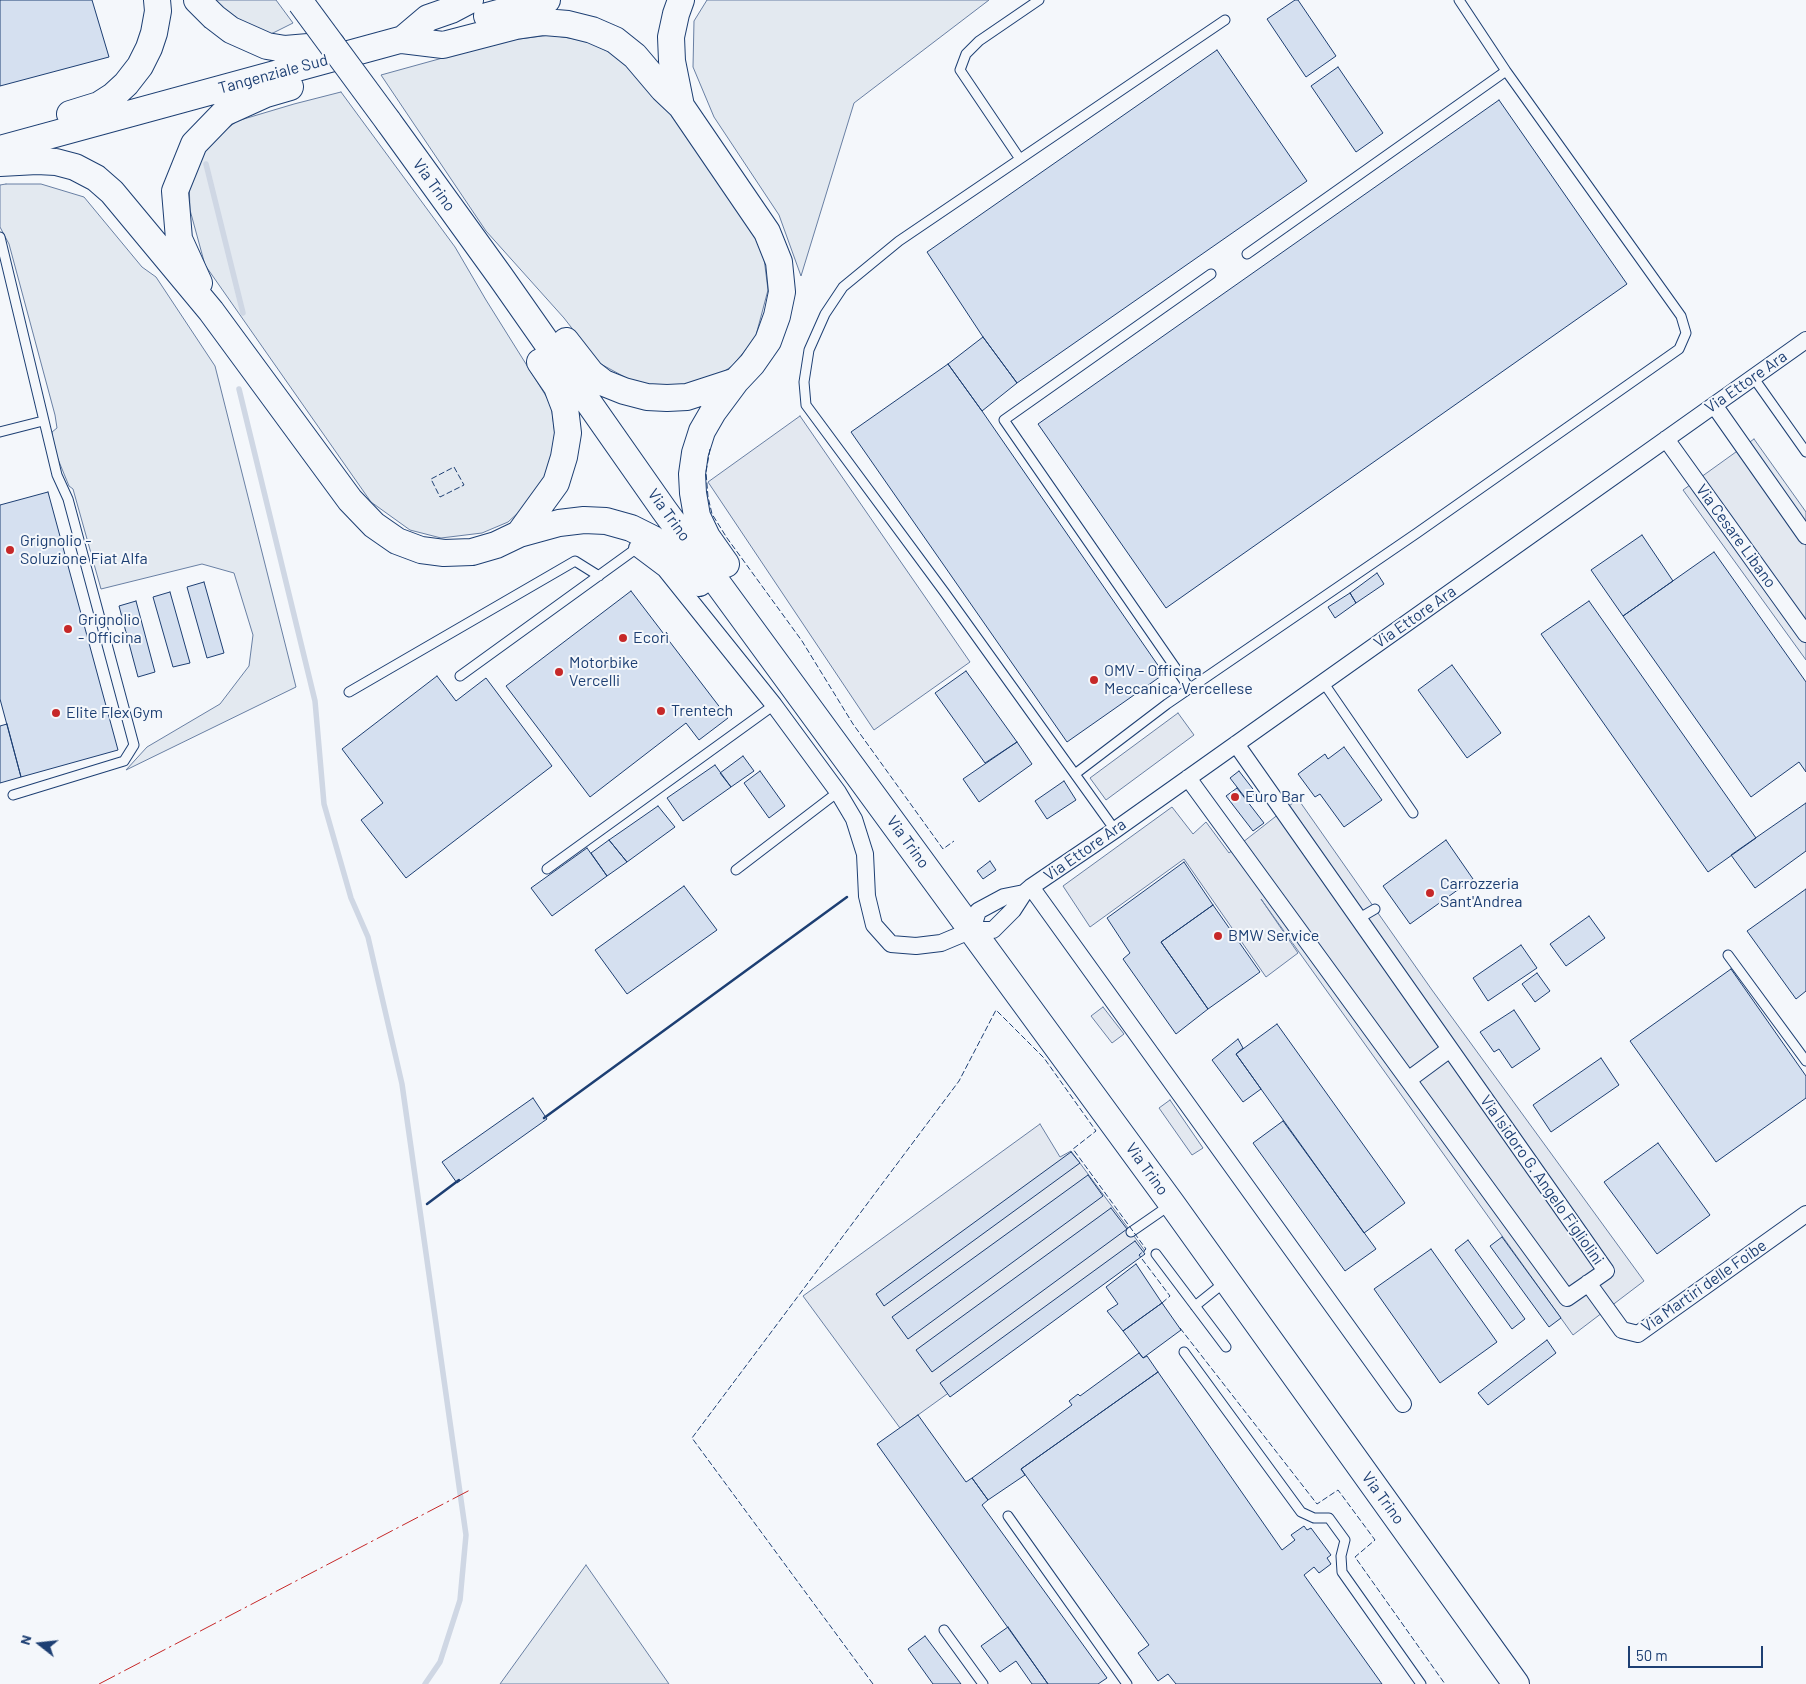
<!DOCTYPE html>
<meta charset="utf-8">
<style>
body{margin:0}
#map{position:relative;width:1806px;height:1684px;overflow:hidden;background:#f4f7fb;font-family:Barlow,sans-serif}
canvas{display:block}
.north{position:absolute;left:15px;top:1619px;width:50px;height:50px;-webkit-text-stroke:4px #f4f7fb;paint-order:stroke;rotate:286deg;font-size:14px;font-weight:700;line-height:20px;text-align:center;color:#1d3f73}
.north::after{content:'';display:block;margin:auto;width:18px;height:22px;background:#1d3f73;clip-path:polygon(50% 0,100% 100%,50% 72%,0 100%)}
.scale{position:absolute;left:1628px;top:1646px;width:135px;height:22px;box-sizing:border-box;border:2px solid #1d3f73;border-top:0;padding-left:6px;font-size:15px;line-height:18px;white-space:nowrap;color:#1d3f73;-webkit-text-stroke:4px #f4f7fb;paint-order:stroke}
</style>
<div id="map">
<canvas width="1806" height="1684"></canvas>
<div class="north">N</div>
<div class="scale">50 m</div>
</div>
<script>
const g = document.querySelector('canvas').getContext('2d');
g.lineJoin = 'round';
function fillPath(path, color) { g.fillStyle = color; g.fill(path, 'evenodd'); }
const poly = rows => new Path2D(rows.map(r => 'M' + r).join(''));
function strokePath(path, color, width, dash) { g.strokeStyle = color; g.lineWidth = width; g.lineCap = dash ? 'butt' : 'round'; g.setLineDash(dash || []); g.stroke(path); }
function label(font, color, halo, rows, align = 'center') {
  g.font = font + ' Barlow,sans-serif'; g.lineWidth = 4; g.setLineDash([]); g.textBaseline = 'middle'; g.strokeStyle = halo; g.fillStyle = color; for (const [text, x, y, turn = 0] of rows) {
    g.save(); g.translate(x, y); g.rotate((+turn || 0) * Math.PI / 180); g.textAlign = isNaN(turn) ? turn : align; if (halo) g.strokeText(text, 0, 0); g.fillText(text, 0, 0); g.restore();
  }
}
const green = poly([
 [212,0,276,0,293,23,267,36,239,25,212,0],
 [707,0,989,0,854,103,801,276,779,215,714,117,693,67,694,21,707,0],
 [550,35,588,41,634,65,676,118,763,250,768,290,755,339,732,366,713,379,676,391,632,381,599,363,564,318,486,231,381,75,504,41,550,35],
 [341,92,455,247,486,300,551,404,556,441,548,472,529,503,508,522,482,533,441,538,410,530,371,502,205,265,190,210,189,181,210,142,237,121,294,104,341,92],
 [6,184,41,184,84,197,142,267,156,277,215,366,296,687,126,770,147,747,220,704,249,666,253,635,234,573,202,564,101,589,73,489,69,486,53,447,52,432,57,428,55,415,9,244,0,227,0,185,6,184],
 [586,1565,669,1684,500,1684,586,1565]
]);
fillPath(green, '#e3e9f0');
strokePath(green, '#687fa3', 1);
const parking = poly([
 [800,416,970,662,874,730,708,482,800,416],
 [1754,439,1806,512,1806,660,1683,490,1754,439],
 [1178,713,1194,735,1106,800,1090,778,1178,713],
 [1298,799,1432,990,1644,1281,1573,1335,1261,899,1298,953,1266,977,1184,859,1090,927,1063,886,1172,807,1193,834,1206,822,1229,853,1298,799],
 [1103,1007,1124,1034,1112,1043,1091,1016,1103,1007],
 [1170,1100,1203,1148,1192,1155,1159,1108,1170,1100],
 [1040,1124,1060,1157,1071,1151,1145,1251,900,1428,803,1296,1040,1124]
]);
fillPath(parking, '#e3e8f0');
strokePath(parking, '#687fa3', 1);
strokePath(poly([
 [206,164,243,313],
 [239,389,315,701,324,804,351,898,368,937,402,1084,466,1535,460,1600,440,1662,425,1684]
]), '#cfd7e4', 5.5);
const building = poly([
 [0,0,92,0,109,57,0,86,0,0],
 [1295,0,1298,0,1336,56,1306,77,1267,19,1295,0],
 [1217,50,1307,181,1017,383,983,337,927,252,1217,50],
 [1338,67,1383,133,1356,152,1311,86,1338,67],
 [1499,100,1627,284,1166,608,1038,424,1499,100],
 [983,337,1017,383,982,411,948,364,983,337],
 [948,364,982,411,1164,674,1067,742,851,432,948,364],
 [48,492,118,750,21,777,0,699,0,505,48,492],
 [1642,535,1673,581,1623,616,1591,570,1642,535],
 [1714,552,1806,682,1806,772,1799,762,1751,797,1623,616,1714,552],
 [1377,573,1384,584,1356,603,1350,593,1377,573],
 [204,582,224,653,207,658,187,587,204,582],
 [631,591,728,718,699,740,686,723,590,797,506,686,631,591],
 [170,592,190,663,173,667,153,597,170,592],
 [1350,593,1356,603,1335,618,1328,607,1350,593],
 [136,601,155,672,138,677,119,606,136,601],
 [1589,601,1756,838,1708,872,1541,634,1589,601],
 [1452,665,1501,733,1467,758,1418,690,1452,665],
 [966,671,1017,742,985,763,935,693,966,671],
 [437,676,456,701,486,678,552,766,406,878,361,820,383,803,342,749,437,676],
 [7,724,21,777,0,783,0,726,7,724],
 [1017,742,1032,764,979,802,963,779,1017,742],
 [1344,747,1382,800,1344,827,1320,794,1315,797,1298,774,1325,754,1328,759,1344,747],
 [743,756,754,771,731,787,720,773,743,756],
 [715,765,731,787,683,821,667,798,715,765],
 [760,771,785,806,769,818,744,783,760,771],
 [1239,771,1256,793,1247,800,1230,778,1239,771],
 [1064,781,1076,800,1047,819,1035,801,1064,781],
 [1237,788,1264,823,1253,831,1226,796,1237,788],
 [1806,803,1806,851,1755,888,1731,855,1806,803],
 [658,806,675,827,627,862,609,840,658,806],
 [609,840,627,862,607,876,591,853,609,840],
 [1446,840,1473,879,1410,924,1383,886,1446,840],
 [587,848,607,876,552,916,531,888,587,848],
 [990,861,996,870,983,879,977,871,990,861],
 [1184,862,1213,905,1161,942,1208,1009,1176,1034,1123,959,1130,953,1107,918,1184,862],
 [684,886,717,930,627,994,595,950,684,886],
 [1806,889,1806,991,1796,999,1747,931,1806,889],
 [1213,905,1260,972,1208,1009,1161,942,1213,905],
 [1589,916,1605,938,1566,966,1550,944,1589,916],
 [1521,945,1537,968,1488,1001,1473,978,1521,945],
 [1731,969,1806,1076,1806,1098,1716,1162,1630,1041,1731,969],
 [1537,973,1550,991,1535,1002,1522,984,1537,973],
 [1514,1010,1540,1049,1512,1068,1499,1049,1494,1052,1480,1032,1514,1010],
 [1277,1024,1405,1203,1364,1233,1236,1054,1277,1024],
 [1238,1039,1243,1048,1236,1054,1261,1089,1243,1102,1212,1060,1238,1039],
 [1601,1058,1619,1085,1551,1132,1533,1105,1601,1058],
 [533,1098,547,1119,457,1183,442,1162,533,1098],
 [1283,1121,1376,1249,1345,1271,1253,1143,1283,1121],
 [1658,1143,1710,1215,1657,1254,1604,1182,1658,1143],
 [1071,1152,1080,1163,884,1306,876,1294,1071,1152],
 [1088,1175,1103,1196,908,1339,892,1317,1088,1175],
 [1111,1208,1127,1229,932,1372,916,1350,1111,1208],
 [1502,1237,1561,1318,1549,1327,1490,1246,1502,1237],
 [1468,1240,1525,1319,1512,1329,1455,1250,1468,1240],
 [1135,1241,1145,1254,950,1397,940,1383,1135,1241],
 [1431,1249,1497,1342,1440,1383,1374,1289,1431,1249],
 [1136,1264,1162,1303,1123,1331,1107,1311,1118,1304,1106,1287,1136,1264],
 [1162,1303,1181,1330,1143,1358,1123,1331,1162,1303],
 [1547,1340,1556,1353,1488,1405,1478,1393,1547,1340],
 [1139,1353,1143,1358,1147,1356,1158,1372,1021,1469,1025,1475,988,1500,972,1478,1072,1405,1069,1401,1078,1394,1080,1396,1139,1353],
 [1158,1372,1282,1550,1295,1540,1291,1535,1304,1526,1307,1530,1311,1528,1331,1555,1327,1558,1331,1564,1319,1573,1314,1567,1304,1575,1382,1684,1176,1684,1168,1674,1158,1681,1138,1653,1149,1645,1021,1469,1158,1372],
 [918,1415,966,1482,972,1478,988,1500,982,1505,1107,1678,1098,1684,1048,1684,877,1444,918,1415],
 [1008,1627,1048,1684,1032,1684,1016,1661,1000,1672,981,1646,1008,1627],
 [925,1636,961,1684,933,1684,908,1649,925,1636]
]);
fillPath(building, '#d5e0f0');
strokePath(building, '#1d3f73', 1);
const service = poly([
 [1020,159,960,70,966,54,979,41,1039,0],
 [0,237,57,475,68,499,134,745,124,761,13,795],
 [1247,254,1506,71],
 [1753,377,1806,452],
 [0,432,43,421],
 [460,676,637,548],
 [1323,682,1413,813],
 [1190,689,1004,420,1211,274],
 [349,692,575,561,599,576],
 [1075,774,1167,704,1417,533,1679,349,1686,333,1681,316,1506,71,1459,0],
 [1115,830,945,593,806,405,804,382,809,350,825,314,843,287,899,241,1225,20],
 [547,869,774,705],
 [736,870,838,792],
 [1358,919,1375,909],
 [1728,955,1806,1061],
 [1131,1232,1170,1205],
 [1156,1254,1226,1347],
 [1195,1306,1225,1282],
 [1184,1352,1301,1512,1314,1518,1329,1518,1345,1540,1341,1556,1342,1572,1421,1684],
 [1008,1516,1127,1684],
 [944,1630,983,1684]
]);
const minor = poly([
 [1714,405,1806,536],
 [1666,439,1806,634],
 [637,548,665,569,774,705,838,792,854,819,865,854,867,896,874,925,891,944,916,946,941,943,972,930,993,930,1013,910,1024,893,1031,887,1115,830,1806,340],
 [1188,778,1567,1298,1606,1271,1236,744],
 [1031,887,1403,1404],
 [972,930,978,911,1004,897,1024,893],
 [1408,1080,1450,1049],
 [1588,1283,1622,1330,1638,1334,1806,1214]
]);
const primary = poly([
 [197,0,214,17,231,30,267,46,285,49,332,45],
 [487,16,547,0],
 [402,40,443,45,516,26,544,22,568,24,592,30,615,40,635,56,663,89,681,106,767,232,779,262,782,292,777,316,768,341,752,364,736,381,713,412,702,431,695,453,692,474,693,493,697,516,707,537,726,564],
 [402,40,428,18,451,10,470,0],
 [681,106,672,61,671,37,676,14,681,0],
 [70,114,99,105,113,96,126,84,140,66,149,48,154,33,158,11,157,0],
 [388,121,500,276,664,510,1172,1204,1516,1684],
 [0,149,418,35],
 [0,163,37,161,56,162,75,167,96,178,112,192,211,311,350,500,374,525,397,541,421,550,444,553,472,552,496,545,519,534,559,523,584,520,606,521,631,528,653,539,676,556,699,583],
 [199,283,179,239,175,191,194,144,224,113,266,94,290,87],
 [566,341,591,373,604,383,624,391,647,397,667,398,687,397,736,381],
 [519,534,556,483,564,457,568,433,565,408,557,387,540,362]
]);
strokePath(service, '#1d3f73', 11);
strokePath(minor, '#1d3f73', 18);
strokePath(primary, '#1d3f73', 28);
strokePath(service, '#f4f7fb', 9);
strokePath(minor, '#f4f7fb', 16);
strokePath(primary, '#f4f7fb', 26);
const primaryBridge = poly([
 [301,3,388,121]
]);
strokePath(primaryBridge, '#1d3f73', 28, []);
strokePath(primaryBridge, '#f4f7fb', 26);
strokePath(poly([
 [710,449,706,472,708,497,712,514,727,538,802,641,853,724,943,849,954,841],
 [454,467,464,485,440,497,431,479,454,467],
 [1180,1328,1317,1504,1338,1490,1375,1540,1355,1557,1445,1684],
 [873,1684,692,1438,959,1081,996,1010,1044,1058,1096,1131,1073,1149,1146,1249,1139,1255,1170,1296,1162,1303,1164,1305]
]), '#1d3f73', 1, [6, 2.5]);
strokePath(poly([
 [544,1118,847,897],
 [427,1204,459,1180]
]), '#1d3f73', 2.5);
strokePath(poly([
 [99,1684,470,1490]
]), '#c62828', 1, [18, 4, 2.5, 4]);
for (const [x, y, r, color] of [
 [10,550,5,"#c62828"],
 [68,629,5,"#c62828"],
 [623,638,5,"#c62828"],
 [559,672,5,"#c62828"],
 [1094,680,5,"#c62828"],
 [661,711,5,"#c62828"],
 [56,713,5,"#c62828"],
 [1235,797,5,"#c62828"],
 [1430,893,5,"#c62828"],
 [1218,936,5,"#c62828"]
]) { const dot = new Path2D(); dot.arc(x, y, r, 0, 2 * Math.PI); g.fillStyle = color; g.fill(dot); strokePath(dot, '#f4f7fb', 2); }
label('16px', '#1d3f73', '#f4f7fb', [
 ["Tangenziale Sud",273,74,-15],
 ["Via Trino",434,185,54],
 ["Via Ettore Ara",1746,382,-35],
 ["Via Trino",669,515,54],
 ["Via Cesare Libano",1736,536,54],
 ["Via Ettore Ara",1415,617,-35],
 ["Via Trino",908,842,54],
 ["Via Ettore Ara",1085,850,-35],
 ["Via Trino",1147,1169,54],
 ["Via Isidoro G. Angelo Figliolini",1542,1180,55],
 ["Via Martiri delle Foibe",1704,1286,-35],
 ["Via Trino",1383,1498,54]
]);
label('16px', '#1d3f73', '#f4f7fb', [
 ["Grignolio -",20,541],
 ["Soluzione Fiat Alfa",20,559],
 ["Grignolio",78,620],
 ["- Officina",78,638],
 ["Ecorì",633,638],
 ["Motorbike",569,663],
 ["Vercelli",569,681],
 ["OMV - Officina",1104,671],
 ["Meccanica Vercellese",1104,689],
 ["Trentech",671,711],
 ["Elite Flex Gym",66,713],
 ["Euro Bar",1245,797],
 ["Carrozzeria",1440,884],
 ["Sant'Andrea",1440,902],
 ["BMW Service",1228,936]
], 'left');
</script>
